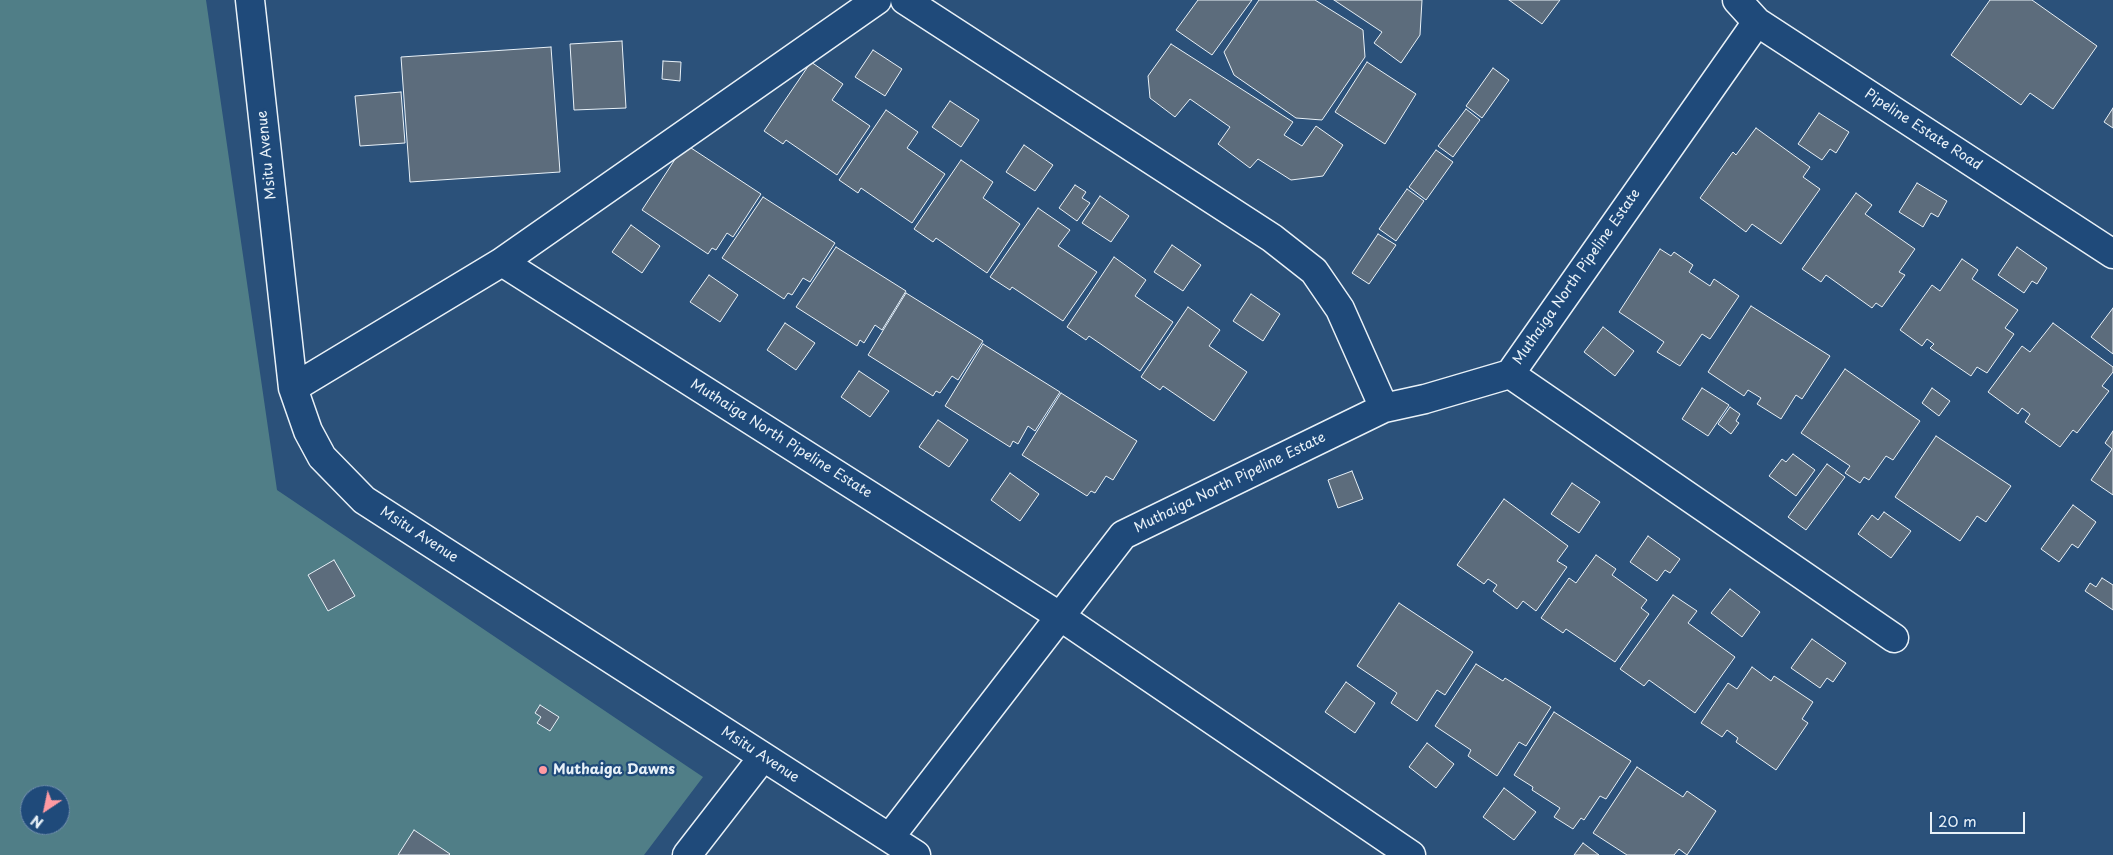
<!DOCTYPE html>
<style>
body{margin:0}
#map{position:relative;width:2113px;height:855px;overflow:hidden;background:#2b517a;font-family:"Playpen Sans",sans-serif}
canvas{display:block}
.north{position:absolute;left:20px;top:785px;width:50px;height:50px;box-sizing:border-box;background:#1f4a7a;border:1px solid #6f8dac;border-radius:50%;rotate:214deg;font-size:14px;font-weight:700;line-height:20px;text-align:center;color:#e8f1f8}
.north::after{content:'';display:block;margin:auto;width:18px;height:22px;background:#ff9aa2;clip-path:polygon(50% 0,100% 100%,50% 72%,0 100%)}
.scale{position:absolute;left:1930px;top:812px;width:95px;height:22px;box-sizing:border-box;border:2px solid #e8f1f8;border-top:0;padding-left:6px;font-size:15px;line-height:18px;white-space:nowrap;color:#e8f1f8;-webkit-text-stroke:4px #1f4a7a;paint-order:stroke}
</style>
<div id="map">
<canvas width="2113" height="855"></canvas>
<div class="north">N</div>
<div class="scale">20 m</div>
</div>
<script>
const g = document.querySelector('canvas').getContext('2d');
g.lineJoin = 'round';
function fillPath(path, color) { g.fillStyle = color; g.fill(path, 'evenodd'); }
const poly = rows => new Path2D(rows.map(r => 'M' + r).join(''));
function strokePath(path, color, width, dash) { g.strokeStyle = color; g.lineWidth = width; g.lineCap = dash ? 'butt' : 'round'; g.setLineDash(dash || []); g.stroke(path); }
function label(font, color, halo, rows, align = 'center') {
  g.font = font + ' "Playpen Sans",sans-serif'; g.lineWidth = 4.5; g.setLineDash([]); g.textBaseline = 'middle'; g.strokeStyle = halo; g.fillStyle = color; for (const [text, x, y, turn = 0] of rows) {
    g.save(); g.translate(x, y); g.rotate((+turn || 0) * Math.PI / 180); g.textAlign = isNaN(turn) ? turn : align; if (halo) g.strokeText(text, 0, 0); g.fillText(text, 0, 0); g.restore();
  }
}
fillPath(poly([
 [0,0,206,0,277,490,703,777,644,855,0,855],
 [30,795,60,795,60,825,30,825]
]), '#507e87');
const building = poly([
 [1198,0,1252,0,1212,55,1176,30,1198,0],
 [1259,0,1315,0,1363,30,1365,57,1322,120,1296,118,1234,75,1224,52,1259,0],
 [1334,0,1422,0,1420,35,1401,63,1374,43,1382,32,1334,0],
 [1509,0,1560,0,1542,24,1509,0],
 [1990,0,2032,0,2097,46,2053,109,2030,93,2021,105,1951,55,1990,0],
 [622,41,626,108,574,110,570,44,622,41],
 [1171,44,1293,122,1284,135,1302,146,1316,126,1343,145,1323,176,1291,180,1258,159,1250,168,1218,144,1230,127,1190,99,1175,117,1150,98,1148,76,1171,44],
 [551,47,560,172,410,182,401,57,551,47],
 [873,50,902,69,885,96,855,77,873,50],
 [663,61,681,62,680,81,662,79,663,61],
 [811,62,843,84,832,100,870,126,837,175,786,140,783,144,764,131,811,62],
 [1367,62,1416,94,1385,144,1335,112,1367,62],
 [1493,68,1509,80,1482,118,1466,106,1493,68],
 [401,92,405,143,360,146,355,96,401,92],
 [950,101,979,120,961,147,932,127,950,101],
 [2113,108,2113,128,2104,122,2113,108],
 [1466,109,1480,120,1453,157,1438,146,1466,109],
 [886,110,918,132,907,148,945,174,912,223,861,188,858,193,839,180,886,110],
 [1819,113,1849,132,1836,153,1830,149,1822,160,1798,144,1819,113],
 [1756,128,1810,167,1803,177,1820,189,1781,244,1752,224,1746,232,1700,198,1733,152,1736,155,1756,128],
 [685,144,761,194,733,237,727,233,716,250,712,248,708,254,642,210,685,144],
 [1024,145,1053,165,1035,191,1006,172,1024,145],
 [1436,150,1453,162,1426,200,1409,187,1436,150],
 [961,160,993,182,983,198,1020,224,987,273,936,238,933,242,914,229,961,160],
 [1917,183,1947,201,1938,217,1931,213,1923,227,1899,212,1917,183],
 [1075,185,1086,192,1082,198,1090,203,1077,221,1059,208,1075,185],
 [1407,189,1424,201,1396,241,1379,229,1407,189],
 [1856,193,1872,205,1865,214,1915,249,1899,272,1905,275,1882,307,1876,303,1872,308,1826,275,1821,282,1802,269,1856,193],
 [1100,196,1129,216,1111,242,1082,223,1100,196],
 [763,197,835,243,810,282,803,278,792,295,788,293,784,299,722,258,763,197],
 [1038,208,1070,230,1058,246,1097,272,1063,321,1012,287,1010,290,990,277,1038,208],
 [631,225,660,246,642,273,612,252,631,225],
 [1378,234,1396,245,1369,284,1352,273,1378,234],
 [1172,245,1201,265,1183,291,1154,272,1172,245],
 [836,247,906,291,882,330,875,325,864,343,860,340,857,346,796,307,836,247],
 [2017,247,2047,268,2037,284,2032,281,2024,293,1998,275,2017,247],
 [1660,249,1671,256,1674,252,1693,265,1689,272,1710,286,1714,279,1739,296,1710,339,1702,334,1680,366,1657,352,1664,342,1619,312,1660,249],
 [1114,257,1146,280,1135,296,1173,322,1140,371,1089,336,1086,340,1067,327,1114,257],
 [1962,259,1978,270,1972,279,2018,310,2005,328,2014,334,1987,373,1977,367,1971,376,1930,348,1934,344,1927,339,1922,346,1900,330,1932,285,1940,291,1962,259],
 [709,275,738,295,720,322,690,302,709,275],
 [906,293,983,341,958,380,952,376,940,393,936,391,933,396,868,355,906,293],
 [1251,294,1280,314,1263,341,1233,321,1251,294],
 [1751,306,1830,356,1802,399,1796,395,1781,419,1757,404,1761,398,1748,390,1744,396,1708,372,1751,306],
 [1188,307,1220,330,1209,346,1247,372,1214,421,1163,386,1160,390,1141,377,1188,307],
 [2113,308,2113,354,2091,337,2113,308],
 [785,323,815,343,796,370,767,350,785,323],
 [2053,323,2113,367,2113,372,2102,386,2109,391,2077,433,2073,430,2060,447,2025,422,2030,414,2022,408,2018,414,1988,392,2022,346,2030,352,2053,323],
 [1603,327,1634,351,1615,376,1584,352,1603,327],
 [983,344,1060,392,1035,431,1028,426,1018,444,1013,441,1010,447,945,406,983,344],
 [1845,369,1920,421,1893,460,1886,456,1869,480,1864,477,1860,483,1845,473,1850,466,1801,433,1845,369],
 [859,371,889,391,870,417,841,397,859,371],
 [1702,388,1729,405,1708,436,1682,419,1702,388],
 [1932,388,1950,401,1939,416,1922,403,1932,388],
 [1061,393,1137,441,1113,480,1106,476,1095,493,1091,491,1087,496,1022,455,1061,393],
 [1730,407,1740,414,1736,421,1739,423,1731,434,1718,424,1730,407],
 [938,420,968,440,949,467,919,447,938,420],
 [2113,431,2113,495,2091,480,2112,449,2105,443,2113,431],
 [1936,436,2011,486,1986,522,1977,516,1960,541,1895,497,1936,436],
 [1793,454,1815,470,1796,496,1769,476,1782,459,1786,462,1793,454],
 [1827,464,1845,477,1806,530,1788,517,1827,464],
 [1352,471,1363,499,1338,508,1328,480,1352,471],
 [1010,473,1039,494,1020,521,991,500,1010,473],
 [1572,483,1600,502,1579,533,1551,514,1572,483],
 [1504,499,1568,546,1557,561,1567,567,1536,611,1523,601,1517,609,1493,591,1497,585,1488,579,1484,584,1457,565,1504,499],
 [2073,505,2096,522,2078,548,2072,544,2059,562,2041,549,2073,505],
 [1884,512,1911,531,1891,558,1858,534,1872,515,1878,520,1884,512],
 [1648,536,1680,559,1670,573,1665,570,1657,581,1630,562,1648,536],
 [1596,555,1616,569,1612,575,1647,600,1641,608,1649,614,1615,662,1566,629,1563,633,1541,618,1569,578,1576,583,1596,555],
 [334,560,355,596,328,611,308,575,334,560],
 [2102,578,2113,585,2113,610,2085,591,2090,583,2096,587,2102,578],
 [1730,589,1760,612,1742,637,1711,613,1730,589],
 [1673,595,1697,611,1688,623,1735,657,1695,713,1649,680,1644,686,1620,669,1673,595],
 [1399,603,1473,652,1445,695,1437,690,1417,721,1391,703,1397,693,1357,666,1399,603],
 [1812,639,1846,663,1833,682,1827,678,1820,688,1791,668,1812,639],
 [1476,664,1503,681,1505,678,1551,707,1526,746,1519,742,1497,776,1468,756,1471,750,1435,726,1476,664],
 [1752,667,1771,681,1774,676,1813,702,1802,719,1808,723,1776,770,1736,742,1738,738,1727,730,1722,737,1701,723,1728,683,1737,689,1752,667],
 [1346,682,1375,703,1355,733,1325,712,1346,682],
 [540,705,559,717,550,731,537,723,541,717,535,713,540,705],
 [1554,712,1631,761,1606,799,1600,796,1584,820,1581,818,1573,829,1554,817,1560,808,1532,790,1533,787,1514,775,1554,712],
 [1427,743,1454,764,1436,788,1409,767,1427,743],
 [1637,767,1683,797,1687,791,1716,811,1687,855,1679,849,1674,855,1627,855,1593,833,1637,767],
 [1504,788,1536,812,1514,840,1483,817,1504,788],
 [414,830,450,854,449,855,398,855,414,830],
 [1583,843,1599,855,1574,855,1583,843]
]);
fillPath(building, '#5c6c7c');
strokePath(building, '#e8f1f8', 1);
const minor = poly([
 [250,0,293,388,308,431,322,457,364,500,916,855],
 [905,0,1272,238,1314,271,1340,309,1384,408],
 [1737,0,1757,22,2113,254],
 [502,262,1061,617,1411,855],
 [1510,374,1894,638],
 [293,388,502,262,877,0],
 [890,837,1123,535,1384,408,1425,399,1510,374,1757,22],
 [687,855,763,757]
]);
strokePath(minor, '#e8f1f8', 31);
strokePath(minor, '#1f4a7a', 28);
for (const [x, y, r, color] of [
 [543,770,5,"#ff9aa2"]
]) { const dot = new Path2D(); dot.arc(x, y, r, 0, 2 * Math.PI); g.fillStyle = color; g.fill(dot); strokePath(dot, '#1f4a7a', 2); }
label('14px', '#e8f1f8', '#1f4a7a', [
 ["Pipeline Estate Road",1923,130,33],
 ["Msitu Avenue",267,155,-96],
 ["Muthaiga North Pipeline Estate",1577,277,-55],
 ["Muthaiga North Pipeline Estate",781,439,32],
 ["Muthaiga North Pipeline Estate",1230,483,-26],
 ["Msitu Avenue",419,535,33],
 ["Msitu Avenue",760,755,33]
]);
label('bold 14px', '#e8f1f8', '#1f4a7a', [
 ["Muthaiga Dawns",553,770]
], 'left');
</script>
